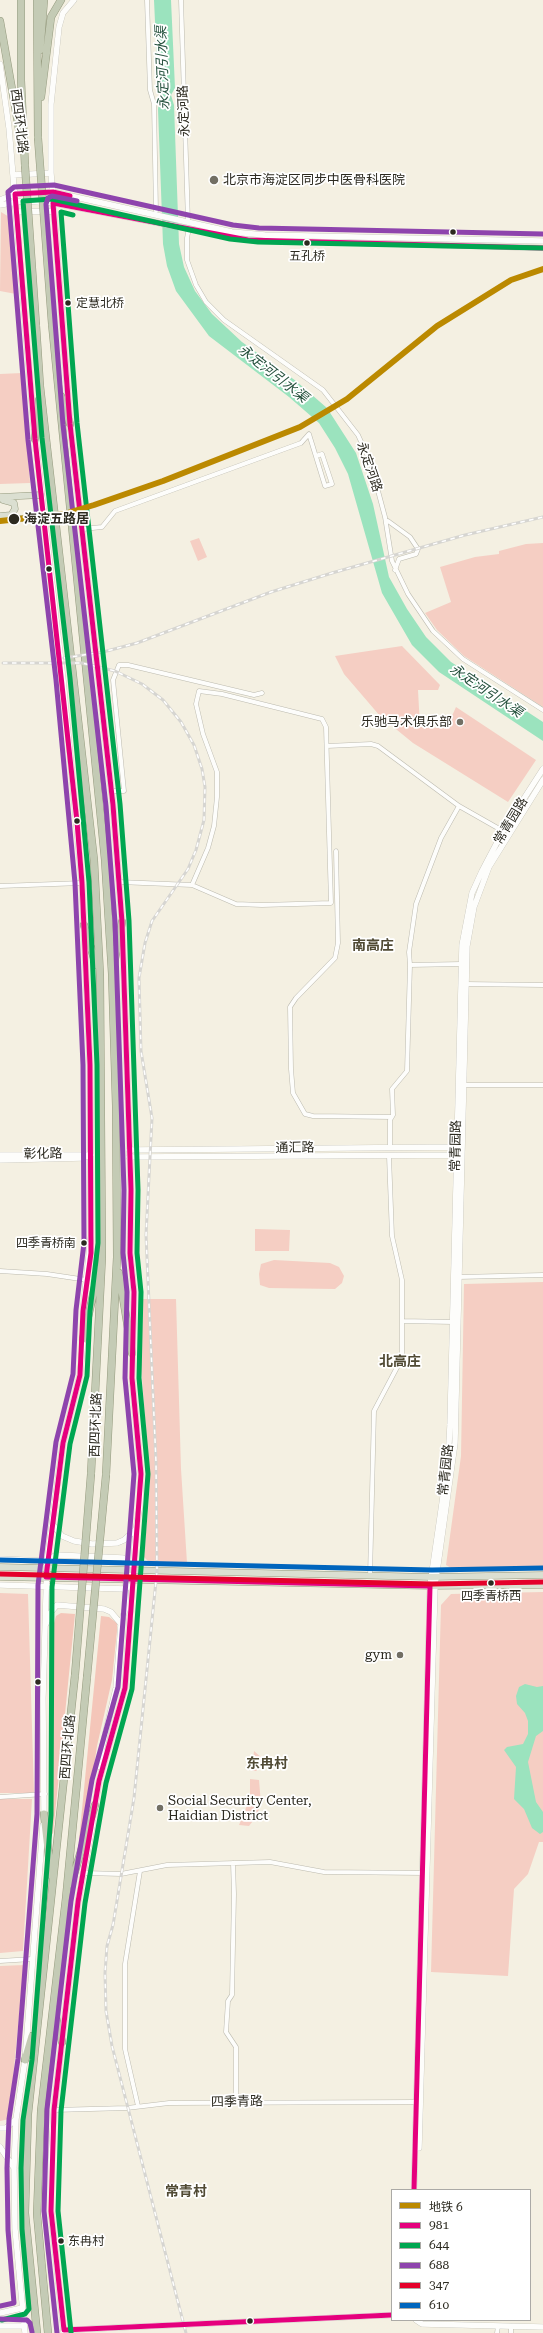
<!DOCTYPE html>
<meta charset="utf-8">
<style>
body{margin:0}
#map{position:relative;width:543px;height:2333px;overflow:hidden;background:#f4f0e2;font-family:"Roboto Serif","Noto Sans SC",serif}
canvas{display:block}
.legend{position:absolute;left:391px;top:2189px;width:140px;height:132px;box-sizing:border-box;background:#fff;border:1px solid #abaaa6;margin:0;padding:5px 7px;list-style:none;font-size:12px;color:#2c2a20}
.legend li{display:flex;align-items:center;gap:8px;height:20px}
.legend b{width:20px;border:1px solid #abaaa6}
</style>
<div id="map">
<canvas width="543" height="2333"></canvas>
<ul class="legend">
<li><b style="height:5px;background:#bb8900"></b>地铁 6</li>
<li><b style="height:5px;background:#e5007d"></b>981</li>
<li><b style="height:5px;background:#00a651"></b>644</li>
<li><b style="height:5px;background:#8e44ad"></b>688</li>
<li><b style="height:5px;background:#e4002b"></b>347</li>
<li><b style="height:5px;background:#0065bd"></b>610</li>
</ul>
</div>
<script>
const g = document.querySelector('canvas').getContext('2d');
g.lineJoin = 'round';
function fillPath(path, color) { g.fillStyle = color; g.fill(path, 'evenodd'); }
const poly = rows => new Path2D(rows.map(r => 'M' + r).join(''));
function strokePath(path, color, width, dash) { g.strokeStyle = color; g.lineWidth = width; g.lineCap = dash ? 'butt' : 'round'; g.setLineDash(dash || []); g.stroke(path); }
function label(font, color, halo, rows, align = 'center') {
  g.font = font + ' "Roboto Serif","Noto Sans SC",serif'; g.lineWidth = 3.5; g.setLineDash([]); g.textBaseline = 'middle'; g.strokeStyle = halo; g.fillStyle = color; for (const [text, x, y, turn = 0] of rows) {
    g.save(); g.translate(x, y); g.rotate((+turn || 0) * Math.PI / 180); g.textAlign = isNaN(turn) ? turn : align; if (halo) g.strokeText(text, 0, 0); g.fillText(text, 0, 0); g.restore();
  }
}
fillPath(poly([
 [1,212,11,218,16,294,0,291],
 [22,373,30,483,0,484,0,374],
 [199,538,207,557,198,561,190,541],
 [543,543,543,707,464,656,437,630,425,613,451,602,440,567,475,557,499,554,499,551,526,544],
 [402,646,440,685,438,690,418,690,420,727,441,728,442,716,452,716,456,707,536,760,508,802,413,743,380,716,344,674,335,656],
 [255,1229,290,1230,289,1251,255,1251],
 [274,1260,330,1263,339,1267,344,1276,342,1283,335,1289,269,1288,260,1285,259,1274,261,1264],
 [543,1282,543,1566,453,1569,446,1565,461,1456,464,1284],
 [143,1299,176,1299,181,1469,187,1563,149,1562,144,1557,150,1484,141,1365],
 [543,1592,543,1842,539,1842,528,1874,514,1889,508,1976,431,1972,441,1605,451,1594],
 [0,1593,28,1594,34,1793,0,1793],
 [254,1751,263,1759,264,1764,256,1771,252,1771],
 [250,1779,259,1780,261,1804,256,1817,249,1826,239,1825,250,1798],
 [0,1799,32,1799,23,1951,0,1953],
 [24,1965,9,2119,0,2121,0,1966]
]), '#f5cec3');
fillPath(poly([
 [61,1613,75,1614,53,1834,49,1832,48,1820,51,1776,52,1670,54,1623,56,1616],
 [101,1616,109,1617,117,1623,117,1631,112,1680,97,1746,85,1828,82,1838,79,1840]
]), '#f4c6b9');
fillPath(poly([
 [154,0,171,0,175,88,171,95,174,105,179,244,184,267,195,291,212,314,242,342,296,381,327,408,356,453,373,504,389,577,407,609,426,637,451,662,543,722,543,741,439,672,412,645,382,593,348,474,335,448,319,423,289,397,209,336,176,291,167,266,163,244,158,109,160,95,158,88],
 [525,1684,537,1687,543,1686,543,1731,536,1736,528,1762,536,1802,543,1812,543,1832,540,1834,532,1828,524,1809,514,1799,516,1767,504,1750,507,1747,523,1744,528,1734,528,1721,525,1713,517,1704,516,1696,519,1687]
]), '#9be3be');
const street = poly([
 [147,0,150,90,154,104,156,211],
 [181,0,188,222],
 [189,228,187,238,187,260,196,285,206,302,224,320,323,390,358,435,370,461,385,517,392,561,408,594,433,631,463,659,543,710],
 [388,521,410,537,418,549,416,554,399,559,395,570],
 [83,529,102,527,115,511,301,443,309,434,325,486,332,484,322,454,316,456],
 [327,746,371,744,378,746,459,806,503,831],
 [111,791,124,791,113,680,119,665,128,665,254,695,262,693],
 [336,851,338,943,335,958,296,998,290,1007,291,1069,293,1093,305,1114,313,1116,392,1117],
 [119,882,192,885,236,904,262,905,331,903,326,727,322,719,222,694,199,691,196,704,203,734,217,772,217,797,214,826,208,848,192,885],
 [0,886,82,883],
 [410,965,461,964],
 [465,984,543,985],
 [461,1085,543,1085],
 [390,1147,390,1120,393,1115,392,1089,407,1071,410,965,409,952,416,904,441,838,459,806],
 [0,1271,47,1274,87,1280],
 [458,1277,543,1275],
 [402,1321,453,1322],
 [370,1576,374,1411,402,1358,402,1280,392,1236,389,1156],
 [0,1797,45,1794],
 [233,1863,234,1894,232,1995,228,2001,226,2032,236,2047,236,2102],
 [85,1873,121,1874,167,1865,270,1862,324,1872,424,1873],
 [0,1961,32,1959],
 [138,2106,125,2049,125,1964,140,1871],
 [54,2110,127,2108,169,2103,418,2102],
 [497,2333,498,2326],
 [511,2333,511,2326]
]);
const secondary = poly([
 [74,0,63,13,59,27,51,104,51,173,70,424,113,805,122,922,131,1190,130,1253,134,1292,132,1378,141,1474,140,1505,136,1529,125,1688,99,1781,95,1807],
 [0,64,9,128,34,428],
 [13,175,51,173],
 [0,200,15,194,53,192,232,232,265,235,543,241],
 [0,205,23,201,53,203,248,240,543,248],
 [16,212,54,211],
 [35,436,63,679,82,883,90,1065,91,1236,83,1311,83,1339,80,1375,63,1443,47,1561,43,1698,44,1816],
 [129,1150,459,1147],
 [0,1155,90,1155],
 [129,1157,459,1155],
 [0,1160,83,1158,91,1155],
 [53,1525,62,1536,74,1541,92,1544,117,1543,124,1540,136,1529],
 [0,1559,47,1561,56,1555,123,1558,133,1571],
 [0,1585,126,1589,128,1586],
 [46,1624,51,1612,57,1605,104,1609,111,1612,121,1624],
 [100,1767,102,1748,116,1688,121,1624,125,1609,126,1578,133,1571],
 [0,2128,6,2128,16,2119],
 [0,2147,14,2168],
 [419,2148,435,1586,455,1443,467,946,474,907,489,867,543,780],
 [414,2190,430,1586,448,1462,450,1425,462,945,472,893,482,871,503,831,543,769],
 [0,2313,22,2308],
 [416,2320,422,2324,543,2327],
 [0,2326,24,2326],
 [64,2330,392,2315],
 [25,2333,15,2229,14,2168,16,2119,25,2060,43,1825],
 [64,2333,51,2211,51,2162,54,2110,78,1902,93,1822]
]);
const primary = poly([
 [0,497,41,495],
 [0,516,11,515,15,509,14,503,3,500],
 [0,519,44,518],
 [0,1567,432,1577,543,1575],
 [0,1577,430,1586,543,1585]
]);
const highway = poly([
 [21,0,21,80,25,166],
 [37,0,38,138],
 [0,21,19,129],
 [40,50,44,0],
 [41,97,51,17,61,0],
 [52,324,105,860,112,974,116,1106,117,1257,106,1475],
 [36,325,40,386,94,860,100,975,102,1257,91,1474],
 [61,396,70,424],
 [35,439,39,400],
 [84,925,96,965],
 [114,964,122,922],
 [119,1273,132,1353],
 [83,1339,99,1269],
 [44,1814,51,1875],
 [71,1884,95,1805],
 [54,2009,62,2042],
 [25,2060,32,2036],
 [37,2333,25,2213,28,2114,75,1675],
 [48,2333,37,2214,41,2111,66,1898,87,1677]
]);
strokePath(street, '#bcbaaf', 5);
strokePath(secondary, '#bcbaaf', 6);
strokePath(primary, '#959a7e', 7);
strokePath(highway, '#959a7e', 8);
strokePath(street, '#fdfdfb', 4);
strokePath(secondary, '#fdfdfb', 5.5);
strokePath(primary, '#dbdfd1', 6);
strokePath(highway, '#c4cbb5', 7);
const rail = poly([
 [64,658,103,652,137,643,271,592,332,573,465,535,543,517],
 [3,663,82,663,115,671,142,684,163,700,181,722,194,745,202,769,205,787,204,820,196,850,188,869,152,921,145,943,139,978,141,1051,152,1118,146,1235,156,1462,157,1571,134,1798,113,1925,107,1946,105,1973,106,2011,112,2046,186,2333]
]);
strokePath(rail, '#d6d5d1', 3);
strokePath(rail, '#fff', 1.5, [4.5]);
const highwayBridge = poly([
 [38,138,52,324],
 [25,166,36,325],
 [75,1675,91,1474],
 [87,1677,106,1475]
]);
strokePath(highwayBridge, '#959a7e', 8, []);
strokePath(highwayBridge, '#c4cbb5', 7);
strokePath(poly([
 [70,196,53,192,15,194,35,439,77,822,82,883,90,1065,91,1253,83,1311,80,1375,63,1443,46,1577,430,1586,414,2190],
 [392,2315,64,2330,51,2211,54,2110,78,1902,99,1781,125,1688,141,1474,132,1378,134,1292,130,1253,131,1190,122,922,113,805,70,424,53,203,248,240,543,248]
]), '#e5007d', 5);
strokePath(poly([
 [2,2320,25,2314,29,2309,22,2229,21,2168,23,2120,32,2060,51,1815,52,1587,70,1444,87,1376,90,1311,98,1243,97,1065,89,882,70,678,42,438,23,201,52,199,230,239,258,242,543,248],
 [71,2332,58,2211,61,2111,85,1903,106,1783,132,1689,148,1474,139,1378,141,1292,137,1253,138,1190,129,921,120,804,77,423,61,212,73,215]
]), '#00a651', 5);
strokePath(poly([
 [0,2306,14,2303,8,2230,7,2168,9,2119,18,2059,37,1814,38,1585,56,1442,73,1374,76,1310,84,1243,83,1065,75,883,56,680,28,440,8,192,14,187,54,185,233,225,259,228,543,234],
 [0,2319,27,2320,30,2323,32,2332],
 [57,2333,44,2211,47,2109,71,1901,92,1780,118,1687,134,1474,125,1378,127,1292,123,1253,124,1190,115,922,106,806,63,425,46,204,48,198,52,196,77,201]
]), '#8e44ad', 5);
strokePath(poly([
 [0,1574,432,1584,543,1582]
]), '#e4002b', 5);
strokePath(poly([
 [0,1560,432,1570,543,1568]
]), '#0065bd', 5);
strokePath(poly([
 [0,521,64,514,94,505,163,481,300,427,347,399,437,326,511,280,543,269]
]), '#bb8900', 6);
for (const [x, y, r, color] of [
 [214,180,5,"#726f64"],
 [453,232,3.5,"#2c2a20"],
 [307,243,3.5,"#2c2a20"],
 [68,303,3.5,"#2c2a20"],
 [14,519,6,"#2c2a20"],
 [49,569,3.5,"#2c2a20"],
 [460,722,4,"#726f64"],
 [77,821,3.5,"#2c2a20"],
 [84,1243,3.5,"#2c2a20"],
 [491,1583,3.5,"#2c2a20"],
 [400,1655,4,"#726f64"],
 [38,1682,3.5,"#2c2a20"],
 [160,1808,4,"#726f64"],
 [61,2241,3.5,"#2c2a20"],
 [250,2321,3.5,"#2c2a20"]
]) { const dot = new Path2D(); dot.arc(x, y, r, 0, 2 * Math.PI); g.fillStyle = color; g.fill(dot); strokePath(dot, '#fff', 1.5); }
label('12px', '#2c2a20', '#fff', [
 ["五孔桥",307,256],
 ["定慧北桥",76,303,"left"],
 ["四季青桥南",76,1243,"right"],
 ["四季青桥西",491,1596],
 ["东冉村",68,2241,"left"]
]);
label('13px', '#2c2a20', '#fff', [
 ["永定河路",184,111,-92],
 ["西四环北路",19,121,83],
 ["永定河路",369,467,71],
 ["常青园路",511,821,-59],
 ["常青园路",456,1146,-89],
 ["通汇路",295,1148,-1],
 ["彰化路",43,1154,-1],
 ["西四环北路",96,1425,-88],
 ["常青园路",446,1470,-84],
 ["西四环北路",68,1747,-85],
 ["四季青路",237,2102,-1]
]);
label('13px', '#2c2a20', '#fff', [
 ["北京市海淀区同步中医骨科医院",223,180],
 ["乐驰马术俱乐部",452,722,"right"],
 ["gym",392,1655,"right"],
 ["Social Security Center,",168,1801],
 ["Haidian District",168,1816]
], 'left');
label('bold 13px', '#2c2a20', '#fff', [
 ["海淀五路居",24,519]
], 'left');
label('italic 14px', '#26523e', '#fff', [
 ["永定河引水渠",163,68,-92],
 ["永定河引水渠",273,374,38],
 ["永定河引水渠",486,691,34]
]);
label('bold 14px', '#504a34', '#fff', [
 ["南高庄",373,946],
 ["北高庄",400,1362],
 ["东冉村",267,1764],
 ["常青村",186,2192]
]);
</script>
